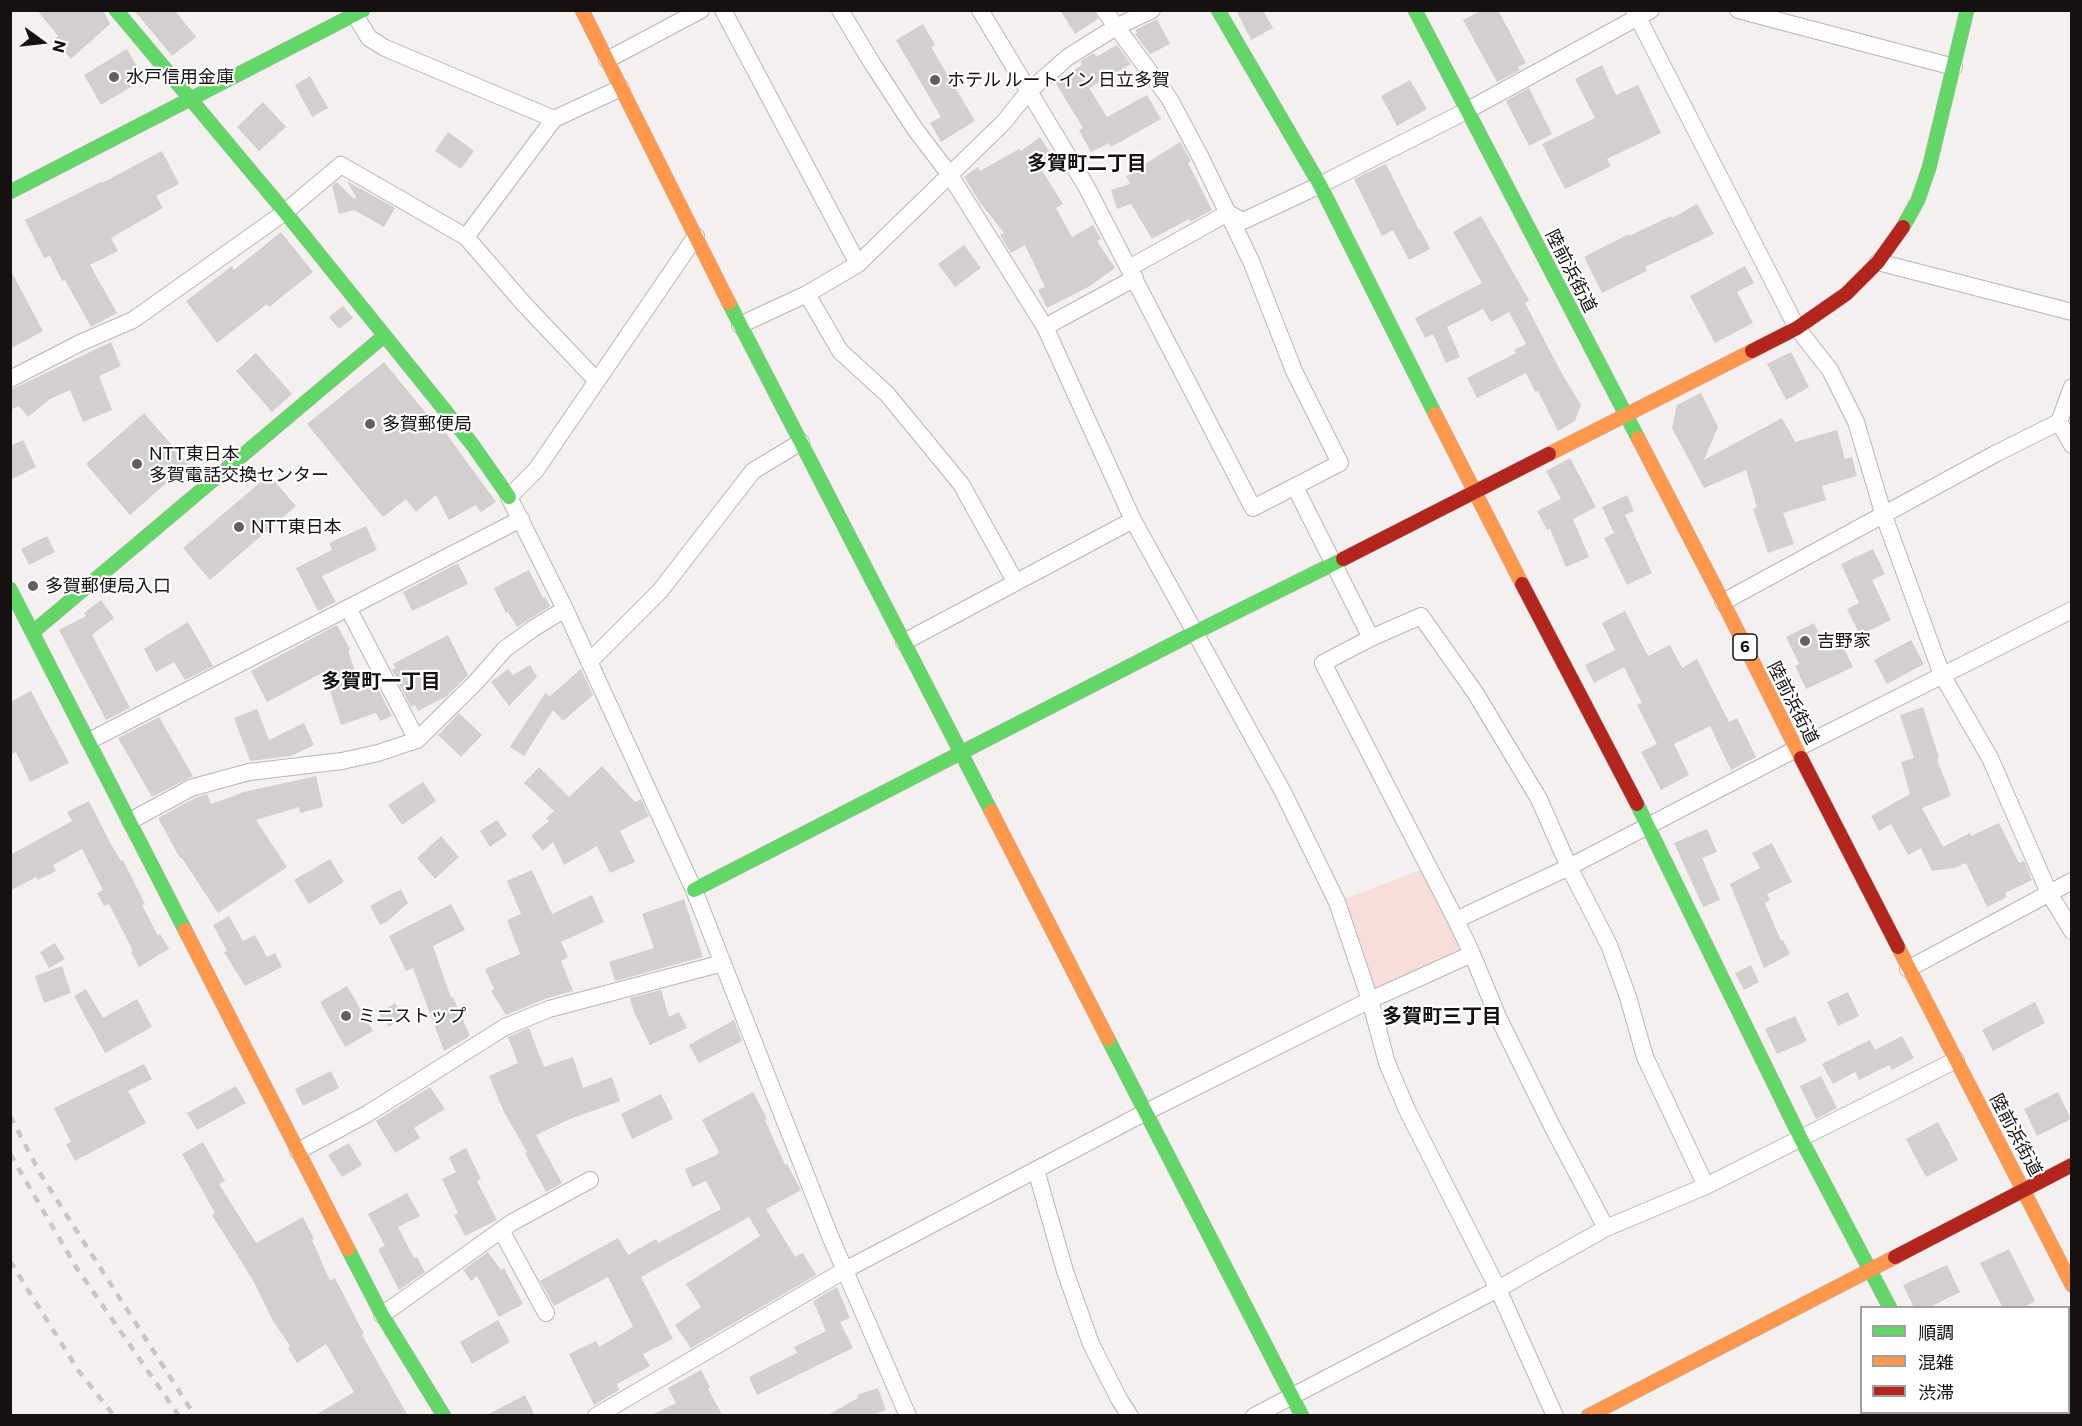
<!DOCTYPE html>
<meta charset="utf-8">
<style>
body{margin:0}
#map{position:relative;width:2082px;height:1426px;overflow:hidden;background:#f5f0f0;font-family:Commissioner,"Noto Sans JP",sans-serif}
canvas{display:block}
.frame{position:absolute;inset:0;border:12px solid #141110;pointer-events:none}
.legend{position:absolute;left:1860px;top:1306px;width:210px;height:108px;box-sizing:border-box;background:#fff;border:2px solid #a1a09f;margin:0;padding:8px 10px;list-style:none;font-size:18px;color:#141110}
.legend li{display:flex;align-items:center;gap:12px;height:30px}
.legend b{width:30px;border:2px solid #a1a09f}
.north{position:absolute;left:12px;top:12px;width:60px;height:60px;-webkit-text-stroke:4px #fff;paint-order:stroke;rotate:105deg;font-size:16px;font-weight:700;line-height:24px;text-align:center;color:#141110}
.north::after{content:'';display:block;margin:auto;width:21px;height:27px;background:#141110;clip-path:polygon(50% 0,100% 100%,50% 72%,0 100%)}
</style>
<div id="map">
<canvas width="2082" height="1426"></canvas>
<div class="frame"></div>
<ul class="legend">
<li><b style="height:8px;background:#63d668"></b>順調</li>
<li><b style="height:8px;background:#ff974d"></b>混雑</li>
<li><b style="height:8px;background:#b3261e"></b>渋滞</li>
</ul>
<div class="north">N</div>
</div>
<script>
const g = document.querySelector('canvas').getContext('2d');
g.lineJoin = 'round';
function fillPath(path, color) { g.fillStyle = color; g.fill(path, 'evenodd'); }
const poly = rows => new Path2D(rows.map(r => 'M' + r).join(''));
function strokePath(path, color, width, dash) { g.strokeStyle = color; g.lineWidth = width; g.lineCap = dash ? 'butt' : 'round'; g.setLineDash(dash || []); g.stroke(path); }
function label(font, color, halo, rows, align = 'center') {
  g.font = font + ' Commissioner,"Noto Sans JP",sans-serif'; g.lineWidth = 4.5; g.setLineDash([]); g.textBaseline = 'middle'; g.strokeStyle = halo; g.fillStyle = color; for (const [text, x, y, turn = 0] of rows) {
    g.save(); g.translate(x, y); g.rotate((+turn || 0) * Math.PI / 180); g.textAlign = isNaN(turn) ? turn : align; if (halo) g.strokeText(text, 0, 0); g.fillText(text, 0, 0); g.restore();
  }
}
fillPath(poly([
 [1428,867,1472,954,1370,1000,1337,902]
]), '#f8dedb');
fillPath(poly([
 [37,10,103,10,110,24,71,59,54,39,58,36],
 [134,10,176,12,196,37,172,56],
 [1060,10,1094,10,1098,19,1075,34],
 [1236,10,1263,10,1273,28,1251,40],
 [1482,10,1498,10,1526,63,1518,67,1520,70,1497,82,1463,20],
 [1157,19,1170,44,1150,54,1135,34,1137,33,1135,30],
 [923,24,935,45,931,47,975,121,941,142,930,123,941,117,896,40],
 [1117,45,1131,64,1089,88,1107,117,1147,95,1161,119,1111,147,1109,143,1091,152,1079,130,1083,128,1055,82,1082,65,1081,61,1094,53,1096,57],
 [127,49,144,79,101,105,84,75],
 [1602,65,1616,95,1638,85,1661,133,1607,159,1611,166,1565,189,1542,144,1595,118,1575,79],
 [310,76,328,108,312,117,295,85],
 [1410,80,1427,109,1397,126,1381,96],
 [1529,88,1552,134,1529,146,1506,101],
 [263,102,286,127,259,151,237,127],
 [448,132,474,151,461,169,435,151],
 [1040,137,1055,160,1041,169,1063,204,1056,208,1072,237,1093,225,1101,239,1097,241,1115,268,1090,286,1047,308,1038,290,1045,287,1025,245,1011,253,1000,235,1004,233,979,201,964,177,978,167,980,171,1019,149,1021,151],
 [1180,142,1191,161,1188,163,1212,210,1190,222,1189,219,1152,239,1131,204,1117,209,1111,190,1130,184,1126,176],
 [162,151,179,184,156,196,163,208,111,238,118,251,90,265,117,313,91,327,65,280,62,281,50,256,44,258,25,220,101,182,102,183],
 [1386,164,1419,230,1420,229,1430,249,1409,260,1393,230,1382,236,1354,179],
 [347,181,395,208,384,227,354,210,339,214,332,186,337,182,354,199,356,197],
 [1697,204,1714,234,1645,267,1647,271,1602,293,1584,257,1629,234,1629,236,1671,216,1672,218],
 [1481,216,1529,300,1525,303,1562,374,1581,405,1575,421,1558,431,1538,391,1535,392,1526,373,1477,398,1467,378,1516,353,1514,350,1526,344,1509,312,1491,322,1483,309,1447,327,1460,357,1446,363,1433,334,1425,338,1415,318,1482,283,1453,232],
 [281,232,313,272,269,307,267,304,217,343,186,301,232,266,234,270],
 [964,245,981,268,955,287,938,264],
 [1745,266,1754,283,1737,292,1753,323,1715,343,1690,296],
 [10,269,43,331,10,349],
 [343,306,353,318,339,329,329,317],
 [111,342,121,366,99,376,112,410,83,422,70,390,50,399,28,417,19,406,10,410,10,390],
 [1791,352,1809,387,1786,400,1767,364],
 [256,353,292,394,272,412,236,371],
 [384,362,443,434,445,432,496,502,481,512,476,505,449,520,436,495,416,512,406,499,383,517,307,424],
 [1701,393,1718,427,1704,460,1782,418,1795,442,1837,430,1845,459,1852,457,1857,476,1822,486,1826,500,1783,513,1794,544,1768,553,1753,509,1757,507,1746,470,1704,488,1672,428,1677,405],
 [144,413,188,464,130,515,86,464],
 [23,440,36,467,10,480,10,446],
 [1570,458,1596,507,1573,519,1589,557,1566,567,1550,529,1547,530,1537,511,1561,499,1546,471],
 [269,475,296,506,210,580,183,548],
 [1627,495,1634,511,1625,515,1652,573,1627,585,1604,538,1614,533,1602,507],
 [366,526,377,550,322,576,336,602,318,611,296,568,332,550,329,543],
 [47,536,55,552,29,565,21,549],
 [1873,549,1885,574,1872,580,1891,620,1860,635,1847,609,1859,603,1841,564],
 [458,563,468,584,412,611,403,592],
 [529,570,543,598,545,597,550,606,517,627,508,612,506,613,494,588],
 [101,600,114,618,92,635,130,708,106,720,59,630,86,616,84,613],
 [1625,611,1648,656,1670,645,1682,668,1697,659,1729,722,1737,718,1756,757,1731,770,1710,726,1674,744,1689,775,1661,790,1641,752,1657,744,1637,705,1642,703,1624,667,1594,683,1585,665,1615,650,1602,623],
 [188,622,213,666,185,680,174,662,156,672,144,649],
 [1814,623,1828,651,1842,644,1853,667,1806,689,1795,666,1799,664,1786,637],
 [337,625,350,649,348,650,360,686,373,679,392,716,380,721,376,713,341,725,324,672,267,702,251,671],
 [448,635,468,675,447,696,418,711,415,705,411,707,392,670,396,668,393,664],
 [1911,640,1924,664,1887,684,1874,660],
 [530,665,537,677,509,706,491,682,508,669,513,675],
 [581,669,593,695,563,721,553,710,524,756,510,747,546,692,549,697],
 [31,691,69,763,30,782,16,752,10,755,10,702],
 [1923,707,1939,758,1937,759,1951,796,1922,808,1943,847,1970,833,1971,836,1999,823,2019,863,2024,861,2032,880,2005,893,2007,897,1987,907,1966,863,1954,868,1932,871,1921,848,1908,855,1891,824,1879,831,1871,816,1910,794,1901,762,1914,758,1900,715],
 [257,709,269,740,304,723,314,745,291,756,250,761,234,718],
 [459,713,482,735,461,757,438,735],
 [159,717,193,776,152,797,118,738],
 [602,766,635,802,641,799,649,816,620,831,635,862,610,873,597,846,564,865,553,842,543,851,531,836,549,821,546,818,554,811,524,783,539,767,569,797],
 [316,776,323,807,300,813,299,807,256,820,287,867,218,913,182,858,180,858,158,818,195,798,207,794,211,804,244,792],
 [423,782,436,801,402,825,388,805],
 [89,801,112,846,121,861,123,860,145,904,142,905,158,936,160,934,169,949,139,967,131,952,133,951,109,904,104,906,97,893,103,890,82,849,53,865,56,871,38,880,36,877,10,891,10,855,72,821,67,812],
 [497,820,507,835,490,847,480,831],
 [1707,829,1717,852,1702,858,1720,900,1703,907,1674,843],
 [441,836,459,857,435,879,417,858],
 [1772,843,1792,882,1767,894,1770,900,1765,903,1781,941,1783,940,1790,954,1764,968,1730,884,1760,868,1752,853],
 [330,859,344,882,309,904,294,880],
 [532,870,552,914,592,895,604,922,561,942,568,957,561,961,573,991,545,999,506,1015,491,991,494,989,485,969,520,954,507,920,521,914,507,881],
 [401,889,408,903,388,921,380,925,370,906],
 [684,899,703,957,615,981,609,962,654,948,642,914],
 [451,904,465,930,433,946,451,998,453,997,470,1036,444,1051,413,968,406,971,389,936],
 [229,916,243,941,255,935,267,957,275,953,282,967,245,986,224,952,227,951,213,925],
 [55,943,65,959,49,968,40,952],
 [1751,965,1759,982,1744,990,1735,973],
 [62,966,71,993,44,1003,35,976],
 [347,986,373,1031,345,1047,320,1002],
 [86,989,103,1018,137,999,152,1027,105,1053,74,996],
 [661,990,669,1017,679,1012,687,1028,650,1045,634,1012,630,998],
 [1848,992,1859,1016,1838,1026,1827,1002],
 [2035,1002,2045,1023,1993,1051,1982,1030],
 [395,1003,404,1016,389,1027,379,1014],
 [1795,1016,1807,1041,1777,1054,1765,1029],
 [734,1020,742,1041,699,1063,689,1045],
 [529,1028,544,1067,573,1057,583,1088,612,1077,620,1101,570,1119,536,1135,562,1183,546,1192,525,1153,527,1152,504,1112,489,1076,518,1063,508,1037],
 [1902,1036,1914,1058,1892,1070,1889,1065,1859,1080,1855,1072,1833,1084,1822,1064,1870,1040,1875,1050],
 [144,1064,152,1079,128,1091,146,1123,75,1161,66,1144,71,1142,54,1108],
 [331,1071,339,1088,303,1106,295,1089],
 [1821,1076,1837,1108,1816,1119,1800,1086],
 [236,1086,246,1103,197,1130,187,1113],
 [430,1087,445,1109,414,1128,420,1138,395,1153,376,1121],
 [753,1092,767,1119,765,1120,785,1165,787,1164,801,1190,766,1209,795,1257,803,1253,816,1275,691,1348,675,1325,701,1307,686,1284,760,1236,749,1217,641,1277,673,1339,643,1354,650,1366,617,1384,619,1390,594,1405,569,1354,596,1341,599,1347,633,1327,608,1277,554,1306,540,1281,618,1238,628,1255,656,1239,658,1243,721,1209,706,1181,692,1187,685,1169,717,1155,719,1152,702,1120],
 [2058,1092,2071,1119,2037,1136,2024,1109],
 [661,1094,673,1119,632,1139,621,1114],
 [1938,1122,1958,1160,1926,1177,1906,1139],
 [203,1142,225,1181,219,1184,256,1243,303,1217,314,1239,312,1240,330,1281,335,1278,364,1334,362,1335,408,1416,314,1416,354,1392,326,1344,297,1363,288,1348,290,1346,273,1321,254,1282,212,1215,215,1213,182,1154],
 [349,1143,362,1165,342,1177,328,1155],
 [466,1148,481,1179,477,1181,497,1220,465,1236,454,1215,458,1213,442,1179,456,1172,449,1157],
 [407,1193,420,1216,398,1227,414,1258,417,1257,425,1272,399,1290,378,1249,385,1246,368,1214],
 [2009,1249,2035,1301,2023,1308,2003,1308,1980,1263],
 [488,1252,501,1270,504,1268,523,1304,499,1317,477,1276,471,1281,463,1270],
 [1947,1265,1960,1292,1928,1308,1914,1308,1903,1285],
 [837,1287,850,1318,840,1322,853,1348,757,1395,749,1377,797,1353,794,1347,826,1331,813,1301],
 [498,1320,510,1342,472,1364,460,1342],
 [701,1370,710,1387,708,1389,723,1416,649,1416,676,1403,668,1388],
 [878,1388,886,1410,870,1416,826,1416,858,1398,857,1395],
 [525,1395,535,1416,485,1416]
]), '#d3cfcf');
const street = poly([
 [723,10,858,264],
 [840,10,872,63,915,129,950,175,1045,327,1133,520,1283,792,1337,902,1370,1000,1387,1063,1408,1112,1498,1289,1555,1416],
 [980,10,1086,186,1253,508,1340,463,1294,371,1251,261,1200,156,1169,98,1104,10],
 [1634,10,1797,328,1830,370,1856,422,1884,516,1942,675,1990,758,2049,893,2072,931],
 [1738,10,1954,67],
 [355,15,369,38,385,48,554,119,621,88],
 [607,60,701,10],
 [696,236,536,470,509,497,565,609,694,890,830,1236,908,1416],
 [466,237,554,119],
 [1878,262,2072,312],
 [1129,268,1228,213,1243,221,1320,185,1468,110,1651,10],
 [807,294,840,351,887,394,961,484,1015,581],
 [740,325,807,294,858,264,1004,122,1028,92,1068,57,1116,27,1152,10],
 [1045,327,1135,278],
 [10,379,80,343,133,320,285,212,341,165,466,237,524,304,597,381],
 [2059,422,2072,445],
 [1295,487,1371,638,1421,616,1476,694,1539,799,1569,867,1609,945,1628,997,1645,1057,1706,1186],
 [1723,602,1995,454,2059,422,2072,387],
 [348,608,417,740],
 [1371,638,1323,663,1456,920,1472,954,1498,1017,1552,1126,1606,1228],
 [904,642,1133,520],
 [589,662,660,591,753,471,801,442],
 [89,741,521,519],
 [130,821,191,788,205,784,249,772,342,761,378,753,417,740,475,683,505,649,534,628,565,609],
 [1456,920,1569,867,1796,749,2072,610],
 [1908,969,2072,881],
 [298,1151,367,1114,505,1027,549,1009,723,963],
 [1036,1170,1065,1271,1091,1344,1119,1399,1130,1416],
 [501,1230,546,1313],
 [382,1315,511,1223,590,1180],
 [596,1416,845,1270,1146,1112,1370,1000,1472,954],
 [1254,1416,1498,1289,1606,1228,1706,1186,1956,1060],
 [1894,1416,1900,1412]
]);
const fast = poly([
 [116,10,285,212,472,444,509,497],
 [1218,10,1320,185,1435,414],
 [1415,10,1638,438],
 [10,192,363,10],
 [1903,227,1918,200,1929,168,1967,10],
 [729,303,991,811],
 [10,589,185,930],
 [33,632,384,336],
 [1637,804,1801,1139,1890,1308],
 [694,890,1194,633,1343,559],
 [1108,1039,1302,1416],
 [348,1249,382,1315,444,1416]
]);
const slow = poly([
 [582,10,729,303],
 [1435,414,1522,584],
 [1638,438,1723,602,1801,758],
 [1549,454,1752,351],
 [991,811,1108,1039],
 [185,930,348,1249],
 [1898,947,2072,1285],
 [1943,1412,1945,1416],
 [1588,1416,1895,1257]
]);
const jam = poly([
 [1752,351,1797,328,1846,294,1878,262,1903,227],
 [1343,559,1549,454],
 [1522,584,1637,804],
 [1801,758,1898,947],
 [1895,1257,2072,1165]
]);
strokePath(street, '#b8b5b5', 18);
strokePath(fast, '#b8b5b5', 15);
strokePath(slow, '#b8b5b5', 15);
strokePath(jam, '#b8b5b5', 15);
strokePath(street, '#fefdfd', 16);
strokePath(fast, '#63d668', 14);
strokePath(slow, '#ff974d', 14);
strokePath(jam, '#b3261e', 14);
strokePath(poly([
 [10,1116,41,1175,195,1416],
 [10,1154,76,1267,179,1416],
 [10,1261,78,1370,114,1416]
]), '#c6c6c6', 4.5, [8, 8]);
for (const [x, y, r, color] of [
 [114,77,6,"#635f5e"],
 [935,80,6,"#635f5e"],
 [370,424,6,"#635f5e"],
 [137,464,6,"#635f5e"],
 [239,527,6,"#635f5e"],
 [33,586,6,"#635f5e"],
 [1805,641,6,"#635f5e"],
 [346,1016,6,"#635f5e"]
]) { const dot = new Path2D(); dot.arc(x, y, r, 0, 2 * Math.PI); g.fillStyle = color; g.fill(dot); strokePath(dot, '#fff', 2); }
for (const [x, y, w] of [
 [1745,647,24]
]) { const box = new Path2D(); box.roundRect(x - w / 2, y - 13, w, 26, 4.5); g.fillStyle = '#fff'; g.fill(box); strokePath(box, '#141110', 1.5); }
label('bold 16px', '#141110', null, [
 ["6",1745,647]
]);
label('18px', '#141110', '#fff', [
 ["水戸信用金庫",126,77],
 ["ホテル ルートイン 日立多賀",947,80],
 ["多賀郵便局",382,424],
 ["NTT東日本",149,454],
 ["多賀電話交換センター",149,475],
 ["NTT東日本",251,527],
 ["多賀郵便局入口",45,586],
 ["吉野家",1817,641],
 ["ミニストップ",358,1016]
], 'left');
label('18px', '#141110', '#fff', [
 ["陸前浜街道",1571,271,63],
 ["陸前浜街道",1793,703,63],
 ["陸前浜街道",2016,1135,62]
]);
label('bold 20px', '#141110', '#fff', [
 ["多賀町二丁目",1087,163],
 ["多賀町一丁目",381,681],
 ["多賀町三丁目",1442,1016]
]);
</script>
